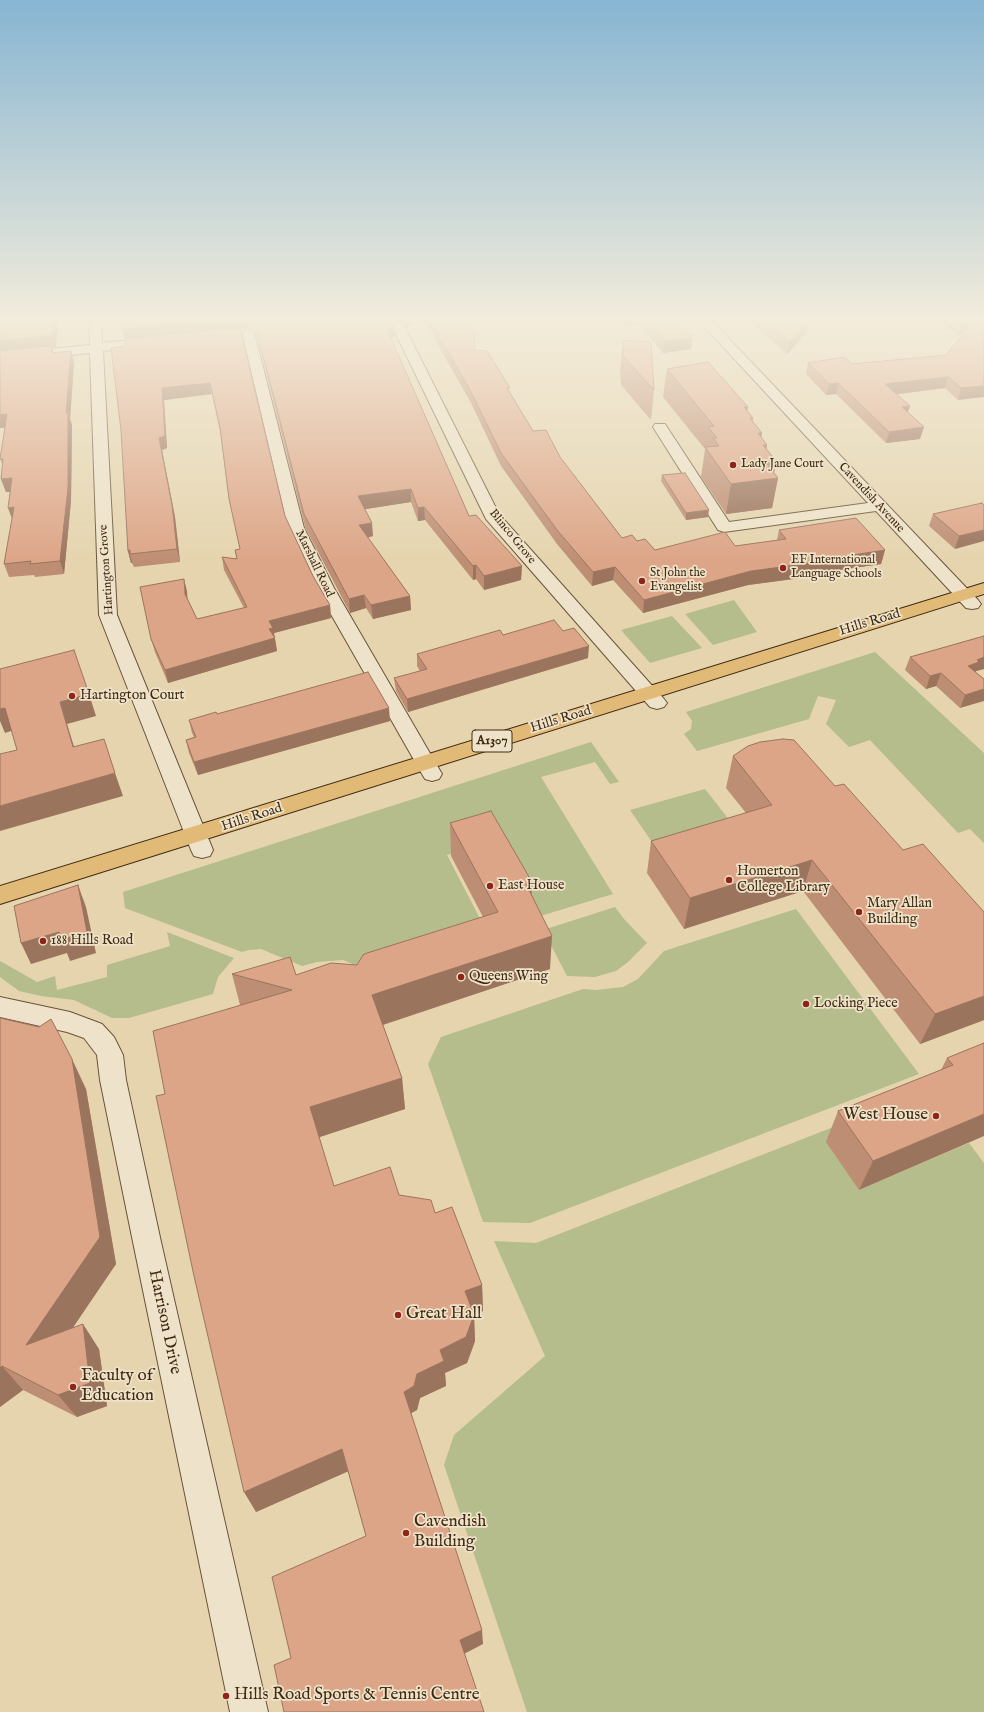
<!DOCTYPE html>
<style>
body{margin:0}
canvas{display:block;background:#e5d4ae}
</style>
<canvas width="984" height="1712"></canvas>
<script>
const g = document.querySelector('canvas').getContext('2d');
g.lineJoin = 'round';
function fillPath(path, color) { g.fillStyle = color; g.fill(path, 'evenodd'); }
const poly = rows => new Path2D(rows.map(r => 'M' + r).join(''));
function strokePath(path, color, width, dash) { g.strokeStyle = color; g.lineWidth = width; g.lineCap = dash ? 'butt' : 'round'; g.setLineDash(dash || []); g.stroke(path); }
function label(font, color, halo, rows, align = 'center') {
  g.font = font + ' "IM FELL English",serif'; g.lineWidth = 3.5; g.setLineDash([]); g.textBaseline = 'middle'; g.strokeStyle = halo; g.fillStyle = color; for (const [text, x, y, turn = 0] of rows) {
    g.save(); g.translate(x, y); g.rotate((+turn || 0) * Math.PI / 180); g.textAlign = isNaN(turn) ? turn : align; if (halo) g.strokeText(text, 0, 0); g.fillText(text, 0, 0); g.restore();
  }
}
fillPath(poly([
 [734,600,757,632,713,645,685,614],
 [672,616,702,648,650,663,621,630],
 [875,652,984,753,984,843,970,829,958,833,870,740,849,747,826,724,836,700,818,696,809,719,697,751,684,734,691,729,692,721,686,712],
 [591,742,619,782,610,784,595,762,541,777,613,894,537,917,494,841,447,855,488,934,360,975,355,965,343,960,317,962,302,966,261,949,249,950,242,952,125,908,123,892],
 [705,789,738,831,661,855,630,810],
 [615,907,624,919,647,943,628,962,616,971,595,977,567,976,543,930],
 [796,909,919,1074,530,1223,483,1222,428,1064,441,1037,583,989,596,990,623,987,638,979,664,951],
 [167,932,234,958,218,977,213,994,129,1018,112,1018,74,1000,41,996,19,991,0,977,0,961,37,982,55,976,57,990,107,977,107,965,170,946],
 [931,1089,859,1190,969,1143,984,1163,984,1712,527,1712,444,1465,454,1435,545,1356,494,1241,536,1243]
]), '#b4bd8b');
const minor = poly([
 [89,322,101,322,102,343,154,338,160,342,154,346,103,351,117,615,213,850,210,856,202,858,194,856,191,850,99,615,90,353,0,362,0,354,90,345,89,322],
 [390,322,402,322,499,514,664,699,667,703,664,707,657,709,650,707,486,519,390,322],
 [700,322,713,322,978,600,981,604,978,608,972,609,966,608,876,511,724,532,718,530,653,427,655,424,665,424,729,522,868,503,700,322],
 [248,328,254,332,304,528,334,588,442,774,439,779,432,781,425,779,422,774,316,588,288,528,242,332,248,328],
 [0,997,70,1012,102,1024,114,1037,123,1055,126,1080,161,1242,268,1712,230,1712,133,1242,100,1080,97,1055,84,1038,67,1032,0,1017,0,997]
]);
const major = poly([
 [984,583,984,594,0,904,0,886,984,583]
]);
strokePath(minor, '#695438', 2);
strokePath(major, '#402a11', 2);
fillPath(minor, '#eee3ca');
fillPath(major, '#e2ba77');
fillPath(poly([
 [0,322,58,322,56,347,52,347,54,353,71,351,74,363,70,419,72,425,71,501,64,574,35,577,34,575,9,577,4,564,12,518,8,508,10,492,6,492,1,479,3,466,0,459,5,428,0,428],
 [403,322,415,322,407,328],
 [425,322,471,322,475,350,510,393,533,431,560,457,622,538,637,541,655,550,735,546,777,540,779,530,885,550,881,564,832,571,831,574,748,585,643,613,613,580,592,586,557,544,501,466,471,403],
 [621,322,678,322,692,338,691,349,663,353,639,325,625,326],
 [751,322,806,322,808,324,806,335,801,336,800,340,787,354],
 [940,322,984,322,958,400,945,388,896,394,908,412,920,439,886,443,836,394,826,395,806,374,808,363,852,364,946,355,962,335,958,335],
 [394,324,395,336,391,339,469,516,522,566,521,580,484,590,476,579,473,580,425,520,418,521,411,502,365,509,373,536,367,538,410,596,411,610,373,619,366,608,350,613,305,527,257,336,255,327,240,328,285,516,313,576,330,605,331,618,274,633,277,651,168,683,155,652,151,639,187,591,187,599,197,619,244,608,224,570,222,557,237,559,235,550,240,549,229,499,220,432,212,394,164,400,167,448,162,450,175,517,180,562,134,567,132,563,131,563,128,551,125,339,122,328],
 [623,340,654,390,651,420,621,385,620,369],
 [667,369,747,411,753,418,753,422,761,438,767,445,766,449,776,461,774,473,778,478,772,508,726,514,701,477,705,449,663,397],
 [662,475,708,517,686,520,661,481],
 [982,503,955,549,929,526,933,514],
 [563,631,588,658,408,712,396,691,394,678,420,671,417,666,417,654,503,635],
 [984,636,984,669,976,671,960,708,936,686,926,689,905,670,910,657],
 [217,714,390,721,198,775,189,753,186,740,194,737,192,733,189,720],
 [733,756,835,786,903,850,984,912,984,1020,920,1044,803,891,684,929,647,873,651,841,746,813,726,788],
 [450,823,532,896,550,969,383,1025,402,1078,405,1109,319,1137,334,1186,399,1195,435,1213,482,1285,483,1311,474,1315,475,1341,467,1363,445,1373,446,1386,420,1398,417,1410,411,1413,483,1644,291,1658,366,1536,348,1471,256,1512,165,1094,240,1005,232,974,296,975,357,965,483,917,451,856],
 [0,1018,86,1089,116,1264,72,1328,99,1349,107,1406,77,1417,23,1390,0,1407],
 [984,1043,859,1190,826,1142,838,1111,941,1070,947,1058]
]), '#be8e74');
fillPath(poly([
 [54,322,58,322,56,347,52,347,55,358,0,354,0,341],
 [183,322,301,322,125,340,122,328],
 [406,322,415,322,407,328],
 [625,322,639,322,639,325,625,326],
 [979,322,984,322,984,332,974,323],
 [972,323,969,334,958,335,962,324],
 [394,324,395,336,387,341,387,329],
 [808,324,806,335,801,336,800,340,787,354,789,343,798,325],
 [692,338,691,349,663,353,664,341],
 [71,351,74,363,70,419,72,425,71,501,64,574,60,561,66,413],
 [948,377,945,388,883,396,885,384],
 [210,383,212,394,164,400,167,448,162,450,175,517,180,562,177,549,159,438,162,388],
 [838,383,836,394,826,395,829,384],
 [984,386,984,397,958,400,961,388],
 [910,406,906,418,902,407],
 [744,407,748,407,743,435],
 [7,414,11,427,0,428,0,415],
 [924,427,920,439,886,443,889,432],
 [758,433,762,433,757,462],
 [763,445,767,445,762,474],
 [776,461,773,479,778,478,772,508,726,514,731,484,766,463],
 [12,478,17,491,6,492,1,479],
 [411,489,411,502,360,510,358,496],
 [14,507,13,521,8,508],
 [424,507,425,520,418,521,418,508],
 [709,510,708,517,686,520,686,513],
 [372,523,373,536,360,539,359,525],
 [984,530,984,541,955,549,959,536],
 [130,550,130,554,132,563,131,563,128,551],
 [885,550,881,564,832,571,831,574,748,585,643,613,644,600,751,571],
 [476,565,476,579,473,580,473,566],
 [522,566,521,580,484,590,484,576],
 [615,567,613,580,592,586,593,572],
 [184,579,187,591,188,606,185,594],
 [364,595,366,608,350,613,349,599],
 [410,596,411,610,373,619,371,605],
 [330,605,331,618,274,633,277,651,168,683,165,670,269,629,269,621],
 [589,646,588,658,408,712,407,699],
 [984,657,984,669,976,671,974,675,968,666,977,660],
 [941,673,936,686,926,689,930,676],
 [984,689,984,701,960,708,965,695],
 [89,694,96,716,67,724,81,769,73,747,60,702],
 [5,708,14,730,5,733,0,721,0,709],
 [389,708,390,721,198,775,194,762],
 [115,773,123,796,0,831,0,806],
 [812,860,803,891,684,929,690,898],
 [532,882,531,915,526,884],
 [78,885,86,907,96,953,70,961,67,953,31,964,21,943],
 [552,936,550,969,376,1027,372,995],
 [984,996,984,1020,920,1044,935,1014],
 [72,1059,86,1089,116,1264,45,1369,26,1345],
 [402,1078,405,1109,317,1138,310,1107],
 [984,1114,984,1136,859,1190,873,1161],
 [482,1285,483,1311,474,1315,475,1341,467,1363,445,1373,446,1386,420,1398,417,1410,408,1415,404,1392,417,1374,440,1350,465,1291],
 [83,1324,99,1349,107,1406,77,1417,58,1395],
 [2,1366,23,1390,0,1407,0,1368],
 [342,1449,349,1471,256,1512,244,1492],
 [482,1630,483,1644,462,1655,460,1640]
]), '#9b745e');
const building = poly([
 [0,322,54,322,53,335,0,341,0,322],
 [122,322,183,322,122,328,122,322],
 [281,322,394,322,394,324,387,329,469,516,476,515,522,566,484,576,476,565,473,566,424,507,418,508,411,489,358,496,372,523,359,525,410,596,371,605,364,595,349,599,304,514,255,324,281,322],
 [431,322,471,322,474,329,475,350,487,351,510,388,507,388,533,431,546,430,560,457,622,538,632,535,637,541,645,539,655,550,725,532,735,546,786,539,779,530,856,518,885,550,833,558,835,560,751,571,644,600,615,567,593,572,557,530,501,453,470,390,431,322],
 [647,322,678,322,692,338,664,341,647,322],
 [765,322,806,322,808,324,798,325,802,329,789,343,765,322],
 [958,322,979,322,974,323,984,331,984,386,961,388,948,377,885,384,910,406,902,407,924,427,889,432,838,383,829,384,808,363,844,357,852,364,946,355,972,323,962,324,958,322],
 [240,328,285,516,313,576,330,605,269,621,273,628,269,629,275,638,165,670,151,639,140,587,184,579,185,594,197,619,247,607,222,557,237,559,235,550,240,549,229,499,220,427,210,383,162,388,165,436,159,438,172,505,177,549,130,554,130,550,128,551,121,430,111,348,125,346,124,339,240,328],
 [623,340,651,342,654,390,623,356,623,340],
 [52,346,51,353,71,351,66,413,68,413,68,488,60,561,30,564,31,561,4,564,14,507,8,508,12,478,1,479,3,459,0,459,7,414,0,415,0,351,52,346],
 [708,362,748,407,744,407,753,418,750,418,762,433,758,433,767,445,763,445,776,461,766,463,778,478,731,484,705,447,719,446,713,438,717,438,708,427,714,426,667,369,708,362],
 [685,473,709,510,686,513,662,475,685,473],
 [982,503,984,505,984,530,959,536,933,514,982,503],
 [554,620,563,631,574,628,589,646,407,699,394,678,427,669,417,654,500,630,503,635,554,620],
 [984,636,984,657,977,660,979,662,968,666,984,679,984,689,965,695,941,673,930,676,910,657,984,636],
 [74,650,89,694,60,702,73,747,104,739,115,773,0,806,0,754,17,750,5,708,0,709,0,669,74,650],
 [368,672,389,708,194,762,186,740,196,737,189,720,216,712,217,714,368,672],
 [783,739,794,740,835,786,844,784,903,850,923,844,984,912,984,996,935,1014,812,860,690,898,651,841,772,805,733,756,748,746,760,742,783,739],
 [491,811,532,882,526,884,552,936,372,995,402,1078,310,1107,334,1186,390,1167,399,1195,431,1200,435,1213,452,1207,482,1285,465,1291,474,1315,466,1337,440,1350,444,1361,417,1374,414,1386,404,1392,482,1630,460,1640,484,1712,284,1712,274,1665,291,1658,272,1577,366,1536,342,1449,244,1492,194,1276,156,1096,165,1094,153,1031,292,990,232,974,290,957,296,975,331,963,357,965,363,955,367,953,498,912,450,823,491,811],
 [78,885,87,932,61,940,59,932,21,943,14,906,78,885],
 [0,1018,39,1027,51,1019,72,1059,100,1237,26,1345,83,1324,90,1383,58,1395,2,1366,0,1368,0,1018],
 [984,1043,984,1114,873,1161,838,1111,953,1065,947,1058,984,1043]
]);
fillPath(building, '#dda587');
strokePath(building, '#9b745e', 1);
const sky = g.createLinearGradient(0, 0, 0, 562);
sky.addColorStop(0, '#87b5d2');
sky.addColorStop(0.57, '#f3ecdb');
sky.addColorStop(1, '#f3ecdb00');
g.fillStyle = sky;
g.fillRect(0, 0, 984, 562);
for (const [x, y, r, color] of [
 [733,465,4,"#8f2418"],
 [783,568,4,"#8f2418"],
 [642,581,4,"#8f2418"],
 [72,696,4,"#8f2418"],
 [729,880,4,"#8f2418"],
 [490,886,4,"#8f2418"],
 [859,912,4,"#8f2418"],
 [43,941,4,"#8f2418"],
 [461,977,4,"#8f2418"],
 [806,1004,4,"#8f2418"],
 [936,1116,4,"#8f2418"],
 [398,1315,4,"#8f2418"],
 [73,1387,4,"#8f2418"],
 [406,1533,4,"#8f2418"],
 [226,1696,4,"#8f2418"]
]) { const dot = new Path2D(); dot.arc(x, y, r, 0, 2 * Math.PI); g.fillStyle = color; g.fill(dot); strokePath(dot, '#eee3ca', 1.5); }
label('12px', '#402a11', '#eee3ca', [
 ["Lady Jane Court",741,465],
 ["EF International",791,561],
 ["Language Schools",791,575],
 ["St John the",650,574],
 ["Evangelist",650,588]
], 'left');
label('12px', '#402a11', '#eee3ca', [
 ["Cavendish Avenue",871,498,47],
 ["Blinco Grove",512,537,51],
 ["Marshall Road",314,564,64],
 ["Hartington Grove",107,570,-94]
]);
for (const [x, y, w] of [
 [492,741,40]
]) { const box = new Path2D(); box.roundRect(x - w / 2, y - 11, w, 22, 3); g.fillStyle = '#eee3ca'; g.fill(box); strokePath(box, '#402a11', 1); }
label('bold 13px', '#402a11', null, [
 ["A1307",492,741]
]);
label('14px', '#402a11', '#eee3ca', [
 ["Hills Road",870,623,-17],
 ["Hills Road",561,720,-17],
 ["Hills Road",252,818,-18]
]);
label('14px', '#402a11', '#eee3ca', [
 ["Hartington Court",80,696],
 ["Homerton",737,872],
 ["College Library",737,888],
 ["East House",498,886],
 ["Mary Allan",867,904],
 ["Building",867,920],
 ["188 Hills Road",51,941],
 ["Queens Wing",469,977],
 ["Locking Piece",814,1004]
], 'left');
label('17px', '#402a11', '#eee3ca', [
 ["West House",928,1116,"right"],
 ["Great Hall",406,1315],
 ["Faculty of",81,1377],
 ["Education",81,1397],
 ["Cavendish",414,1523],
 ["Building",414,1543],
 ["Hills Road Sports & Tennis Centre",234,1696]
], 'left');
label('17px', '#402a11', '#eee3ca', [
 ["Harrison Drive",164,1322,78]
]);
</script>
